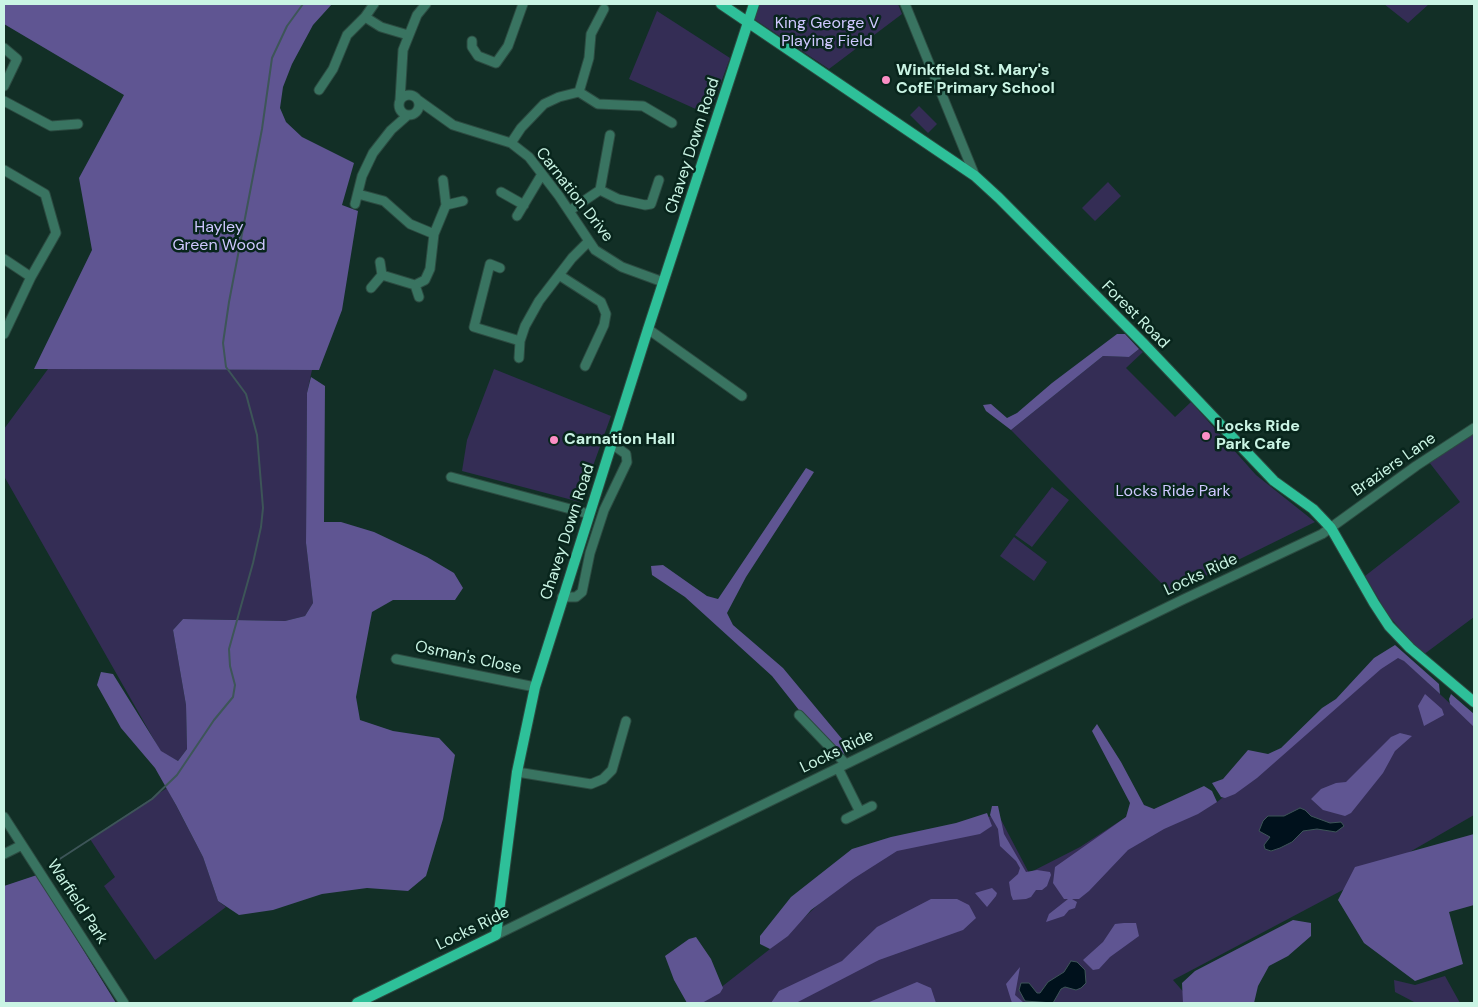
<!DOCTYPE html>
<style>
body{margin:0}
#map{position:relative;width:1478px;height:1007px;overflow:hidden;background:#122f26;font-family:"DM Sans",sans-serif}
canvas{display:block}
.frame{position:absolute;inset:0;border:5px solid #caf4e4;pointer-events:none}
</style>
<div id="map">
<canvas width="1478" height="1007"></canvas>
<div class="frame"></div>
</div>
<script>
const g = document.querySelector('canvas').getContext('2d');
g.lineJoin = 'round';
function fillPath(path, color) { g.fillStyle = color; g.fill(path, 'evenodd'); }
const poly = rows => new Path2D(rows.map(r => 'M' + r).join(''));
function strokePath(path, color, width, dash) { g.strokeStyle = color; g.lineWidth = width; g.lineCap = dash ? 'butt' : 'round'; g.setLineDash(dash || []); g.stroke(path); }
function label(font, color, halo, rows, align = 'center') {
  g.font = font + ' "DM Sans",sans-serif'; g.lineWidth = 5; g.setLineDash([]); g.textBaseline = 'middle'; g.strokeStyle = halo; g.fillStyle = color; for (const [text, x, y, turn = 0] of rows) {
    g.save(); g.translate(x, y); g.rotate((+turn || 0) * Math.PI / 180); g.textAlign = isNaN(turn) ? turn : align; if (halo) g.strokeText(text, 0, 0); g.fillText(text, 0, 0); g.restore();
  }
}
fillPath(poly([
 [758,4,898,4,902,14,829,69,754,19],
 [1384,4,1429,4,1408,23],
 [657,11,730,58,709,115,629,79],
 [919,106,937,124,928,133,910,115],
 [1108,182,1121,196,1095,221,1082,208],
 [1139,349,1143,352,1126,368,1175,417,1191,402,1256,475,1315,522,1171,593,1011,430,1103,356,1129,357],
 [48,369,312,370,307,393,306,543,313,603,305,616,285,621,183,619,173,630,186,705,187,749,178,761,161,752,4,476,4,429],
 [494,369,611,416,580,502,462,471,467,440],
 [1474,432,1474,617,1423,655,1388,615,1365,576,1460,502,1429,462],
 [1052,487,1069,500,1032,547,1015,535],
 [1014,537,1047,562,1034,581,1000,556],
 [1395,652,1474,726,1474,815,1354,884,1173,980,1193,1003,701,1003,770,949,873,854,998,814,1029,873,1080,847,1126,817,1154,809,1217,802,1299,738],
 [167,788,203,857,218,901,226,907,155,960,104,886,115,877,90,839],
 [1445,976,1460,1003,1416,1003,1395,992,1394,980,1415,985]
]), '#342d55');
fillPath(poly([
 [4,4,332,4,313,25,292,64,283,87,280,108,286,122,302,137,354,163,342,205,358,211,342,310,319,370,34,369,92,250,79,178,124,95,4,24],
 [1117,334,1125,334,1139,349,1129,357,1103,356,1011,430,986,411,983,405,991,404,1007,418,1017,413,1052,383],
 [311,377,325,386,324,522,341,522,374,532,427,557,454,573,463,588,455,600,393,600,372,612,356,697,360,720,393,731,439,738,455,755,443,819,426,876,408,891,367,888,322,894,273,910,239,915,218,901,203,857,176,805,155,768,121,728,97,685,101,672,113,674,161,751,178,761,187,749,186,705,173,630,183,619,285,621,305,616,313,603,306,543,307,393],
 [806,468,814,472,746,577,727,613,733,625,783,668,847,745,844,756,833,753,772,676,685,597,652,575,651,566,663,565,707,596,718,599],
 [1395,645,1439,684,1440,694,1404,661,1398,658,1381,669,1257,778,1235,794,1225,798,1221,797,1212,783,1223,779,1248,750,1268,754,1281,748,1322,708,1336,699,1374,658],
 [1425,694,1442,709,1444,715,1424,726,1418,706],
 [1451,694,1474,714,1474,727,1450,704,1449,699],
 [1097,724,1121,762,1144,805,1154,809,1204,786,1212,791,1217,802,1198,814,1164,829,1128,850,1089,891,1079,899,1072,899,1077,902,1075,908,1069,910,1064,916,1046,922,1049,914,1068,899,1064,899,1053,883,1055,867,1126,817,1130,803,1092,731],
 [1400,733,1412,736,1395,751,1383,773,1351,813,1345,816,1323,810,1311,799,1321,789,1336,783,1346,782,1391,737],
 [992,806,998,806,1004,834,1026,872,1037,870,1050,872,1051,875,1047,886,1042,890,1036,890,1031,897,1026,899,1013,900,1011,895,1009,882,1018,874,1020,868,1016,861,1000,846,998,829,990,815],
 [987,813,992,826,980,834,897,851,853,879,811,910,788,936,770,949,760,944,760,936,791,897,852,849,891,837,956,823],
 [1474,834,1474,905,1449,912,1463,964,1415,981,1364,943,1338,900,1355,867],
 [37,875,116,1003,4,1003,4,886],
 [992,888,997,893,996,896,987,907,975,893],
 [931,899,957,899,969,905,976,918,963,930,879,960,796,1003,771,1003,779,991,842,961,877,927],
 [1293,920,1311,923,1311,936,1288,956,1269,966,1258,986,1254,1003,1183,1003,1182,983,1195,971],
 [1124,923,1136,923,1139,936,1110,957,1099,969,1093,970,1083,960,1103,942,1115,924],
 [696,937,711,959,723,988,720,993,702,1003,687,1003,674,980,665,956,689,939],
 [1020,967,1015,995,1024,1003,1012,1003,1006,984],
 [917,982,931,988,936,1003,867,1003]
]), '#5f5592');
const water = poly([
 [1300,808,1305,810,1311,816,1330,823,1341,822,1344,826,1336,832,1317,829,1303,831,1292,842,1280,848,1271,851,1265,849,1264,845,1270,837,1259,831,1263,821,1268,816,1284,816,1300,808],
 [1071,961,1077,962,1085,970,1086,983,1081,988,1076,990,1065,987,1061,989,1053,1003,1025,1001,1019,990,1021,983,1029,983,1037,993,1040,993,1048,982,1064,972,1071,961]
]);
fillPath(water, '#00111c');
strokePath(water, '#3d5558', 1);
strokePath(poly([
 [52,864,152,799,177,775,214,720,233,697,235,685,230,666,229,649,253,563,261,527,263,508,257,435,246,394,226,367,223,343,229,302,262,129,272,58,287,26,303,4]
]), '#3d5558', 2);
const minor = poly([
 [905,4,975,176],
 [365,17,374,4],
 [472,41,472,47,478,56,496,63,508,46,523,4],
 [4,48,17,59,4,86],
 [319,90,333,69,347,35,365,17,381,27,408,35],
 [579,92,589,58,591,34,604,9],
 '399 105a10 10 0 1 1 20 0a10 10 0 1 1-20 0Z',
 [400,100,403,50,417,15,426,4],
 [418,100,453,125,511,143,529,157,559,196,595,250,622,267,663,282],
 [4,101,51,126,78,124],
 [610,135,600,190,618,199,645,205,651,204,659,180],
 [511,143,521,128,544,104,559,97,579,92,598,104,643,106,672,123],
 [4,170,45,194,56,233,31,277,4,334],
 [443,180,446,205,463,201],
 [501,192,524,205],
 [358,194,384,201,410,224,434,234],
 [355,204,362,176,373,153,391,130,408,115],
 [569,211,600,190],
 [517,216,542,174],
 [4,259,31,277],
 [500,268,490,264,474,327,520,341,525,326,539,301,572,258,588,242],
 [382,275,415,285],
 [559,275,601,302,606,314,604,325,585,366],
 [371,288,382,275,380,262],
 [419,297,415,285,425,280,430,269,434,234,446,205],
 [648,329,742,396],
 [519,358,520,341],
 [451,477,589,514],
 [562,597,576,597,582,592,590,553,604,510,627,462,626,454,612,444],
 [396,659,535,687],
 [799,715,846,764],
 [838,768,860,812],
 [517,772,591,784,603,779,612,770,626,721],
 [4,817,124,1003],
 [846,819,872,806],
 [4,854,22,845],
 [496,935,1182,600,1322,534,1416,466,1474,428]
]);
const major = poly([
 [721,4,975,176,999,198,1142,342,1274,481,1313,509,1331,528,1374,603,1389,626,1410,648,1474,702],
 [357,1003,496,935,517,772,535,687,648,329,754,4]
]);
strokePath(minor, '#2c4b41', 11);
strokePath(major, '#2c4b41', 12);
strokePath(minor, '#397461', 9);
strokePath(major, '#2ec099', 10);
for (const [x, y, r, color] of [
 [886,80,5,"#fb8fc5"],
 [1206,436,5,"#fb8fc5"],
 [554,440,5,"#fb8fc5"]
]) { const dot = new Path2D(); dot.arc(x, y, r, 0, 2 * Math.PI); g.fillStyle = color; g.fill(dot); strokePath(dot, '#08251c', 2); }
label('16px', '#cfc8ff', '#08251c', [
 ["King George V",827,24],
 ["Playing Field",827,42],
 ["Hayley",219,228],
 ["Green Wood",219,246],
 ["Locks Ride Park",1173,492]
]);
label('bold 16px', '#caf4e4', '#08251c', [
 ["Winkfield St. Mary's",896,71],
 ["CofE Primary School",896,89],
 ["Locks Ride",1216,427],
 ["Park Cafe",1216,445],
 ["Carnation Hall",564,440]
], 'left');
label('16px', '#caf4e4', '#08251c', [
 ["Chavey Down Road",693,146,-72],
 ["Carnation Drive",574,195,52],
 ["Forest Road",1135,315,45],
 ["Braziers Lane",1394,465,-35],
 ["Chavey Down Road",568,532,-72],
 ["Locks Ride",1201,575,-25],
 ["Osman's Close",468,658,12],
 ["Locks Ride",837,752,-26],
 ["Warfield Park",77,902,57],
 ["Locks Ride",473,929,-26]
]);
</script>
